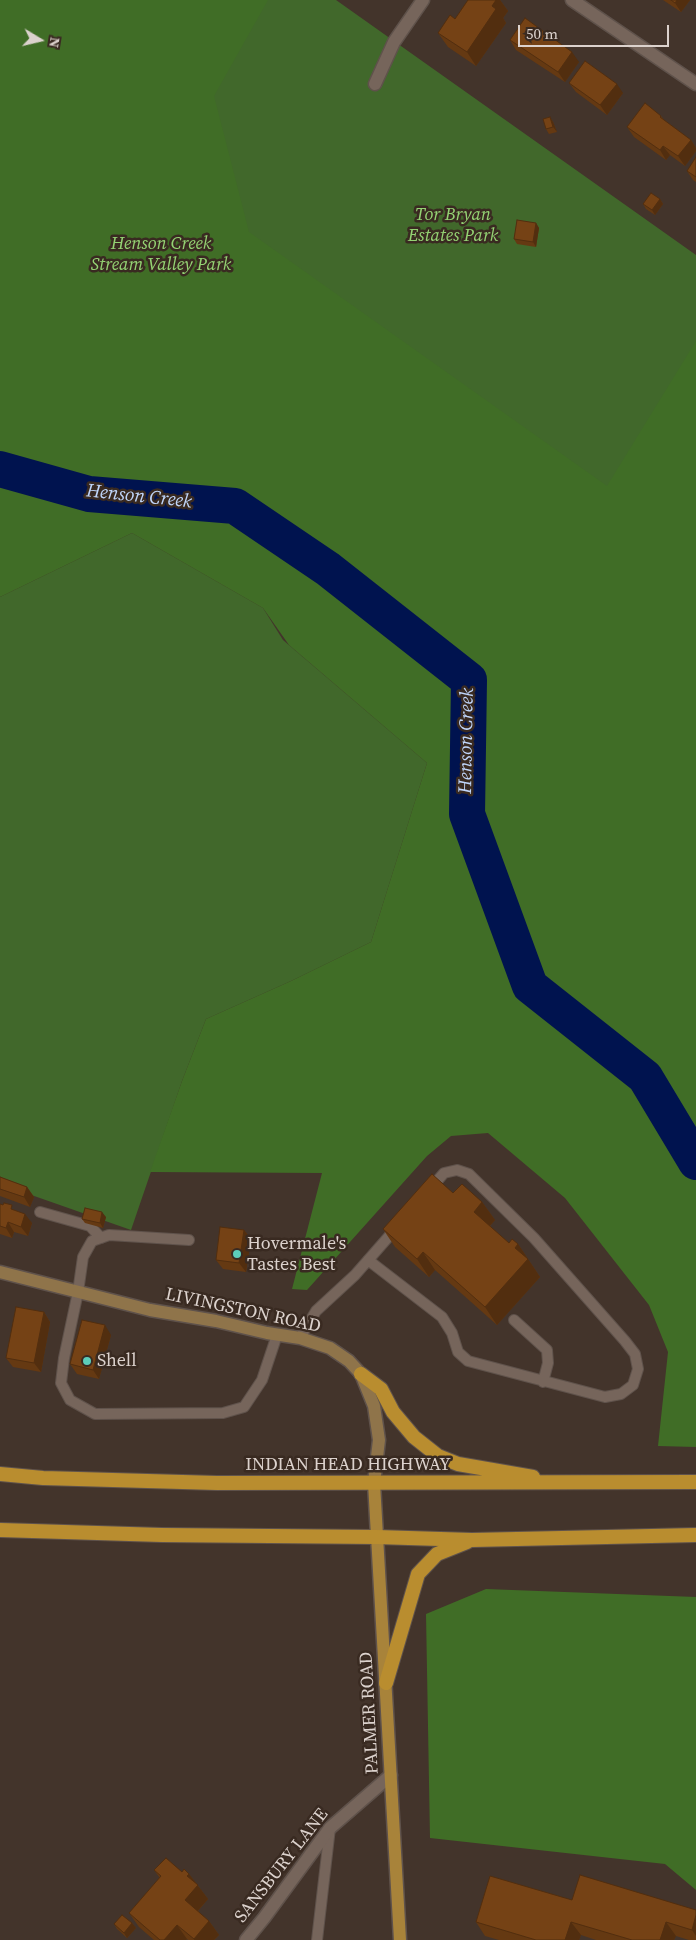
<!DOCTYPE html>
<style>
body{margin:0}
#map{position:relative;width:696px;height:1940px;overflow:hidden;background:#43342b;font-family:"Source Serif 4",serif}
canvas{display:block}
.north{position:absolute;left:15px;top:15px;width:50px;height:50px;-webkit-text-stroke:4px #392a21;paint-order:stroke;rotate:99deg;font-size:14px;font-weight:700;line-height:20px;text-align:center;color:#dcd2cd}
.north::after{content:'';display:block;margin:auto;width:18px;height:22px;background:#dcd2cd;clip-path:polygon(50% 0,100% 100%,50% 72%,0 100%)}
.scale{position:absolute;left:518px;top:25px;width:151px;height:22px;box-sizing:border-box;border:2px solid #dcd2cd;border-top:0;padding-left:6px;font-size:15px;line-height:18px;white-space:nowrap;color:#dcd2cd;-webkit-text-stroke:4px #392a21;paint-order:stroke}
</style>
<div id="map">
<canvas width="696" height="1940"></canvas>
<div class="north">N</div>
<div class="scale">50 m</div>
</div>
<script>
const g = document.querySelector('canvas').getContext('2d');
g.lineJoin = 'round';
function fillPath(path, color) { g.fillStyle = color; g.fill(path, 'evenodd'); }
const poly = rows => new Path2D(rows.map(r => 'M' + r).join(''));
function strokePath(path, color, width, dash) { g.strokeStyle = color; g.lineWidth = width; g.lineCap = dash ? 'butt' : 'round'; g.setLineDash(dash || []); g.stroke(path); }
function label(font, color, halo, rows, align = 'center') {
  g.font = font + ' "Source Serif 4",serif'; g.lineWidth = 5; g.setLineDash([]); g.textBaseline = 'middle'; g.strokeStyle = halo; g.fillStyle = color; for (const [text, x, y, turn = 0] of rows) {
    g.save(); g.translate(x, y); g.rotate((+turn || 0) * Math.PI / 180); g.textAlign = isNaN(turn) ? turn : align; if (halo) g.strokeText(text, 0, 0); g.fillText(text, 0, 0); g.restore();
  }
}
fillPath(poly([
 [0,0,336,0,696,255,696,781],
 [132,533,263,608,283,640,427,763,371,942,291,981,206,1019,182,1081,131,1230,0,1184,0,597]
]), '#41682b');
fillPath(poly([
 [0,0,268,0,214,96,249,232,607,486,696,341,696,1447,658,1446,668,1352,649,1305,565,1198,488,1133,451,1136,427,1156,307,1290,292,1289,322,1173,150,1172,182,1081,206,1019,291,981,371,942,427,763,289,645,263,608,132,533,0,597],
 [486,1589,696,1597,696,1890,665,1864,430,1838,426,1614]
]), '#406d26');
strokePath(poly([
 [0,469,89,494,235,506,328,569,469,680,467,814,530,986,645,1077,696,1162]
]), '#00134f', 36);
const service = poly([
 [40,1212,90,1226,101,1238],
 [189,1240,109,1235,92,1241,83,1257,78,1292,64,1358,61,1383,70,1400,95,1414,223,1413,244,1407,262,1380,277,1335],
 [368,1260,442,1317,452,1333,458,1352,468,1361,605,1397,621,1394,633,1385,638,1369,635,1354,625,1341,534,1238,469,1174,457,1170,444,1173,430,1189],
 [514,1320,547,1350,548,1363,543,1382],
 [300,1338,316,1311,355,1275,398,1226],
 [317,1940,330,1828]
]);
const minor = poly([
 [572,0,696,84],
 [375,84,394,42,423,0],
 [246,1940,264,1918,330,1828,391,1775]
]);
const secondary = poly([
 [0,1272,150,1310,216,1321,267,1333,300,1338,330,1348,349,1361,361,1374,374,1406,379,1440,374,1483]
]);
const primary = poly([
 [374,1483,400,1940]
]);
const trunk = poly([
 [361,1374,381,1389,393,1412,414,1437,438,1456,458,1464,533,1477],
 [0,1474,43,1478,217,1483,696,1482],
 [0,1530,162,1535,377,1537,472,1540,696,1535],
 [386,1683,418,1574,437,1554,467,1542]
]);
strokePath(service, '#5f524b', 12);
strokePath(minor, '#5f524b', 15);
strokePath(secondary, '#5f524b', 15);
strokePath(primary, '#5f524b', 15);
strokePath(trunk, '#5f524b', 16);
strokePath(service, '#76655b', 10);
strokePath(minor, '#76655b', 12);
strokePath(secondary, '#8f744a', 12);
strokePath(primary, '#a8833a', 12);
strokePath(trunk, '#b98d2f', 14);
fillPath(poly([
 [468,0,500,0,508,11,503,18,506,23,476,66,448,47,438,33,455,19],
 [663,0,690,0,681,12],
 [510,40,579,62,565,82,516,50],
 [569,83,623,93,607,115,576,92],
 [661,116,665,121,691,140,696,148,696,151,685,166,670,155,666,160,634,137,627,127],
 [550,117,553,122,557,132,549,134,546,129],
 [696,157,696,182,693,180,687,171],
 [660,199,663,204,655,215,646,209,643,204],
 [536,223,539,228,536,247,517,244,514,239],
 [0,1177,27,1187,34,1197,30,1207,0,1196],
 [453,1193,482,1202,495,1220,490,1226,509,1243,518,1244,540,1277,497,1325,435,1270,429,1277,395,1247,383,1229],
 [0,1204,16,1211,32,1223,28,1236,14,1232,12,1238,0,1234],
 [106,1217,103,1228,85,1223,82,1219],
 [244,1230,251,1239,246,1272,223,1269,216,1260],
 [44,1312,50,1322,41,1372,13,1367,6,1358],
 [111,1335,99,1379,77,1374,70,1364],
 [154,1870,182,1872,189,1874,208,1899,198,1911,209,1921,219,1935,214,1940,188,1940,187,1939,186,1940,154,1940,139,1927,129,1913,160,1878],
 [572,1900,696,1910,696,1940,689,1940,676,1936,674,1940,596,1940,581,1935,579,1940,499,1940,485,1936,476,1922],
 [132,1923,136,1928,127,1938,117,1929,114,1924]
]), '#653912');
fillPath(poly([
 [496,0,500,0,508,11,503,18,506,23,476,66,467,52,492,6],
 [677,0,690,0,681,12,675,3],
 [572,52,579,62,565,82,558,72],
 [617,84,623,93,607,115,600,105],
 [550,117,553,122,557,132,553,127],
 [691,140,696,148,696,151,685,166,678,156],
 [663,146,670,155,666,160,660,150],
 [660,199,663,204,655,215,652,210],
 [536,223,539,228,536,247,533,242],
 [27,1187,34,1197,30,1207,24,1197],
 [482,1202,495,1220,486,1230,474,1212],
 [102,1212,106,1217,103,1228,100,1223],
 [25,1214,32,1223,28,1236,21,1227],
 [8,1222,14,1232,12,1238,6,1228],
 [244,1230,251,1239,246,1272,239,1263],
 [518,1244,540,1277,497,1325,485,1307,515,1248],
 [423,1252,435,1270,429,1277,417,1259],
 [44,1312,50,1322,41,1372,34,1363],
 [105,1325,111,1335,99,1379,93,1370],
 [189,1874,208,1899,195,1914,185,1900,187,1876],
 [696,1915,696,1936,692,1930],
 [209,1921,219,1935,214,1940,194,1940,194,1939],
 [571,1922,581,1935,579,1940,565,1940],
 [666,1922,676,1936,674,1940,660,1940],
 [132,1923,136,1928,127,1938,124,1933],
 [177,1925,187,1939,186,1940,164,1940]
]), '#522e0f');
const building = poly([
 [468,0,496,0,492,6,496,9,467,52,438,33,450,15,455,19,468,0],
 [671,0,677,0,675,3,671,0],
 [525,18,572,52,558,72,510,40,525,18],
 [585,61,617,84,600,105,569,83,585,61],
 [645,103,661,116,660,117,691,140,678,156,663,146,660,150,627,127,645,103],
 [550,117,553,127,546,129,543,119,550,117],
 [696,157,696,177,687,171,696,157],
 [651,193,660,199,652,210,643,204,651,193],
 [517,220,536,223,533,242,514,239,517,220],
 [432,1174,453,1193,462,1184,482,1202,474,1212,509,1243,512,1239,518,1244,515,1248,528,1259,485,1307,423,1252,417,1259,383,1229,432,1174],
 [0,1177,27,1187,24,1197,0,1189,0,1177],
 [4,1203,12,1205,11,1209,25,1214,21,1227,8,1222,6,1228,0,1226,0,1204,3,1205,4,1203],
 [85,1208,102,1212,100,1223,82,1219,85,1208],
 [220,1227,244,1230,239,1263,216,1260,220,1227],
 [16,1307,44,1312,34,1363,6,1358,16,1307],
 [82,1320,105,1325,93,1370,70,1364,82,1320],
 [166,1858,182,1872,184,1869,189,1874,187,1876,198,1885,185,1900,209,1921,194,1939,177,1925,164,1940,160,1940,129,1913,161,1876,154,1870,166,1858],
 [580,1875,696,1910,696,1915,692,1930,666,1922,660,1940,632,1940,571,1922,565,1940,536,1940,476,1922,490,1876,572,1900,580,1875],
 [122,1915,132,1923,124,1933,114,1924,122,1915]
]);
fillPath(building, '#754215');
strokePath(building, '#522e0f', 1);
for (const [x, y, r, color] of [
 [237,1254,5,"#5cceba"],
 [87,1361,5,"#5cceba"]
]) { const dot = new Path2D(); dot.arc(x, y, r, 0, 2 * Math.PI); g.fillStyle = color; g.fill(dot); strokePath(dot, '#392a21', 2); }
label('italic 18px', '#94d373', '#392a21', [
 ["Tor Bryan",453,215],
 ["Estates Park",453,236],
 ["Henson Creek",161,244],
 ["Stream Valley Park",161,265]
]);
label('18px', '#dcd2cd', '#392a21', [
 ["Hovermale's",247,1244],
 ["Tastes Best",247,1265],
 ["Shell",97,1361]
], 'left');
label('18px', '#dcd2cd', '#392a21', [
 ["LIVINGSTON ROAD",243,1311,12],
 ["INDIAN HEAD HIGHWAY",348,1465],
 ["PALMER ROAD",370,1713,-93],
 ["SANSBURY LANE",282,1866,-52]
]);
label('italic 19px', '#c0d6fb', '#392a21', [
 ["Henson Creek",139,497,6],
 ["Henson Creek",467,741,-89]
]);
</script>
